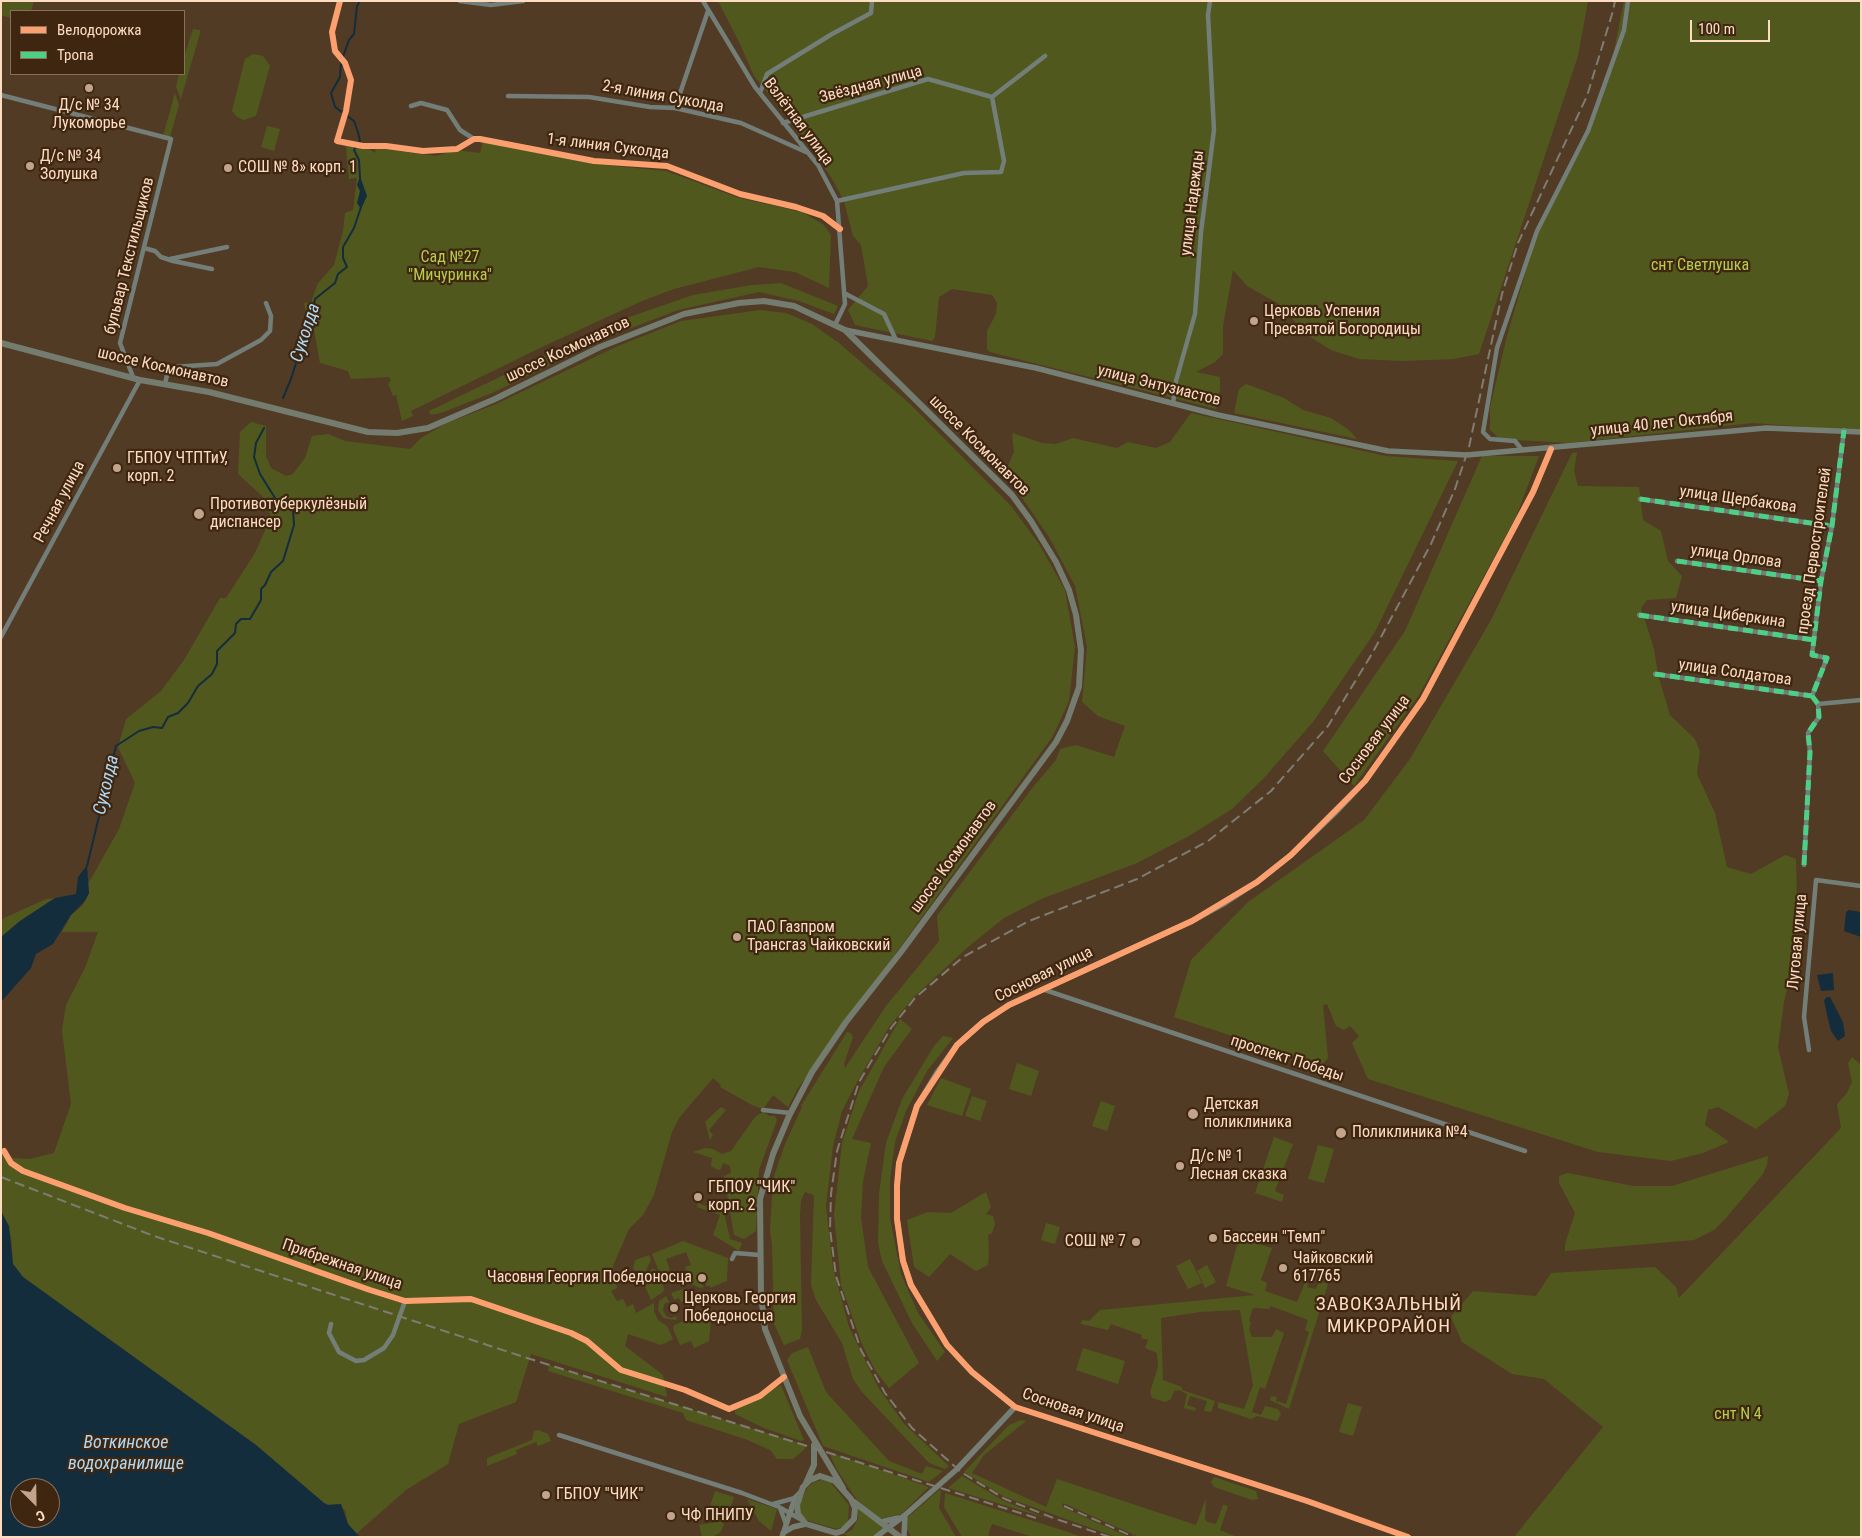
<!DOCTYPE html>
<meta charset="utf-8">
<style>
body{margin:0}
#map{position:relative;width:1862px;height:1538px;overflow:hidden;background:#523b25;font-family:"Roboto Condensed",sans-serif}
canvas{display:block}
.frame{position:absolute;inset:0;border:2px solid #fddcc2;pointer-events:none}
.legend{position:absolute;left:10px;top:10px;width:175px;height:65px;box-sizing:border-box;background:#3f2610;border:1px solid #8b6f57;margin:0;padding:6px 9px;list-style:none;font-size:15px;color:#fddcc2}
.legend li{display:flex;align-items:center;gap:10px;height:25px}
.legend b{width:25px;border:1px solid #8b6f57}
.north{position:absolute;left:10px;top:1478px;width:50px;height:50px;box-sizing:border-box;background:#3f2610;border:1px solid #8b6f57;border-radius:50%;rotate:157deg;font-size:14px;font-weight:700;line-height:20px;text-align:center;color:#fddcc2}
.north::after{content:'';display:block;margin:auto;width:18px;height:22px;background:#c1a48b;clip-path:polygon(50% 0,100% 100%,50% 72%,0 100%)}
.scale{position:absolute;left:1690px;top:20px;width:80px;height:22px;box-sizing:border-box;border:2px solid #fddcc2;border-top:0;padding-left:6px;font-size:15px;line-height:18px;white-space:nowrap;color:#fddcc2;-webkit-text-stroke:4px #3f2610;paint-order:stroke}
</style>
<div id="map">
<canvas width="1862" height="1538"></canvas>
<div class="frame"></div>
<ul class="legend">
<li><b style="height:6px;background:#fca06f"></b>Велодорожка</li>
<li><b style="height:6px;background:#4dcf88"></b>Тропа</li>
</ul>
<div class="north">С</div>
<div class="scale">100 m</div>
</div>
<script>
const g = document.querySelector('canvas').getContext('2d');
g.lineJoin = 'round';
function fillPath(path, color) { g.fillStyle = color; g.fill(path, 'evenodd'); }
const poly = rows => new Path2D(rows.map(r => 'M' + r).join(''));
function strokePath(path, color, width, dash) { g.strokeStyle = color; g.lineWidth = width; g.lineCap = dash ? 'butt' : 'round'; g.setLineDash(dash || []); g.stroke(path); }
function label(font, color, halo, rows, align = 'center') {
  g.font = font + ' "Roboto Condensed",sans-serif'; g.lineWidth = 4.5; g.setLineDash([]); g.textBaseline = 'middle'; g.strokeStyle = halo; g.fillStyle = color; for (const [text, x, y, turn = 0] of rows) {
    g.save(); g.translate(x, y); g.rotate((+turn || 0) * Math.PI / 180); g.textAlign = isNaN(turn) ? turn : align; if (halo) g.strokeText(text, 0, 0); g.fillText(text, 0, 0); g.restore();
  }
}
fillPath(poly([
 [1,1,34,1,31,11,11,11,11,18,1,15],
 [718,1,1588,1,1578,56,1479,354,1454,359,1402,361,1359,359,1331,350,1307,335,1279,304,1247,286,1233,270,1223,326,1223,354,1215,362,1196,372,1220,377,1220,390,1216,409,990,352,987,349,987,331,996,314,997,303,992,295,952,289,939,297,935,337,932,341,855,325,848,310,868,286,861,245,853,236,844,201,831,177,797,129,754,76,740,44],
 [1624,1,1861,1,1861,431,1753,423,1569,443,1500,439,1490,430,1490,407,1507,336,1539,226,1588,137,1610,71],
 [193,29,200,30,200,33,181,99,176,87,179,74,184,74,184,57],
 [253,54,263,56,270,66,256,116,244,120,237,117,232,111,245,59],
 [175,93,179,105,170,137,163,136],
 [267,126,280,129,274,151,261,147],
 [483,142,595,164,666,171,739,198,802,212,824,225,831,235,829,288,795,272,759,267,674,289,642,301,542,347,411,411,413,416,402,421,396,395,393,396,388,384,391,380,389,377,351,379,348,371,320,363,313,325,308,325,304,303,311,302,318,283,334,265,343,231,345,213,353,210,357,178,349,179,346,146,369,149,375,153,376,148,436,156,455,150,480,153],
 [781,283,838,306,834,314,799,301,759,292,678,310,613,335,492,393,441,413,431,415,429,411,612,323,693,295,752,285],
 [760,310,786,313,812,324,839,343,910,404,1011,506,1039,544,1065,590,1075,647,1069,701,1053,736,798,1088,788,1107,773,1095,763,1109,752,1105,720,1087,721,1085,713,1078,679,1118,672,1132,654,1195,643,1215,629,1229,613,1266,617,1288,611,1291,617,1301,623,1299,627,1307,633,1304,636,1313,654,1303,654,1311,658,1320,667,1326,673,1339,661,1345,628,1334,625,1346,663,1375,667,1397,531,1354,516,1402,459,1424,448,1464,406,1490,356,1534,348,1524,345,1510,337,1504,328,1505,324,1503,256,1445,23,1277,13,1264,11,1236,1,1211,1,1154,13,1158,30,1159,54,1153,71,1104,62,1030,66,1005,85,968,98,932,62,932,71,915,82,906,89,893,88,884,119,829,135,783,118,747,126,719,161,691,184,660,220,598,226,598,255,553,271,517,262,496,238,474,240,432,251,422,266,426,266,456,271,468,286,476,293,474,305,458,312,436,328,434,345,441,410,449,421,438,445,424,496,404,618,346,681,321],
 [1246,384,1284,398,1303,410,1331,418,1349,430,1357,439,1234,413,1239,389],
 [1191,413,1386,456,1458,461,1375,632,1313,722,1263,779,1232,809,1189,836,1137,863,1041,899,1004,918,968,947,914,997,889,1027,858,1080,842,1111,833,1146,826,1206,833,1268,849,1327,878,1387,904,1424,949,1466,945,1469,929,1463,862,1392,853,1379,842,1343,816,1300,811,1285,814,1195,805,1192,801,1200,800,1215,802,1330,800,1339,784,1345,774,1324,772,1246,770,1230,773,1179,785,1144,802,1107,801,1106,847,1032,851,1033,853,1037,844,1064,845,1068,886,1006,939,941,937,916,1033,787,1056,760,1060,749,1076,745,1114,757,1125,726,1098,716,1082,702,1087,647,1075,586,1049,537,1005,473,1014,452,1012,433,1042,443,1056,444,1073,438,1117,448,1128,442,1156,448,1170,442],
 [1577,452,1574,471,1578,486,1639,487,1643,520,1661,531,1668,561,1682,576,1676,598,1647,600,1641,608,1654,649,1658,675,1670,715,1695,739,1700,751,1697,774,1715,813,1727,867,1751,874,1785,855,1796,859,1798,945,1784,1002,1778,1047,1789,1094,1785,1106,1756,1129,1718,1107,1708,1110,1705,1125,1729,1142,1703,1153,1671,1161,1598,1152,1368,1079,1352,1043,1359,1036,1350,1026,1344,1030,1336,1026,1327,1004,1323,1005,1328,1058,1322,1065,1174,1017,1191,960,1248,902,1364,820,1410,759,1491,620,1572,453],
 [1482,456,1539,456,1516,517,1419,695,1354,786,1323,751,1405,631],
 [55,898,20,921,1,937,1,921,4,918,46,899],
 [900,1019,912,1029,884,1067,852,1139,871,1143,863,1181,861,1218,868,1267,919,1363,889,1388,875,1370,862,1344,841,1285,834,1215,842,1143,859,1091],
 [943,1036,953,1038,927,1071,906,1111,895,1142,890,1179,890,1218,901,1274,918,1313,945,1352,937,1361,912,1323,882,1261,878,1243,879,1194,886,1143,902,1099,934,1046],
 [1852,1057,1861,1065,1861,1537,1514,1537,1603,1427,1544,1379,1512,1374,1462,1342,1451,1317,1473,1291,1536,1296,1551,1273,1655,1267,1676,1287,1679,1298,1841,1128,1837,1104,1847,1093,1852,1082,1848,1063],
 [1017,1063,1039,1071,1031,1096,1009,1089],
 [941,1078,971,1089,962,1116,927,1105],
 [972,1096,987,1101,980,1121,965,1116],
 [1101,1101,1115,1106,1107,1131,1092,1126],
 [721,1107,726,1110,709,1130,713,1135,710,1140,705,1122],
 [763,1112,769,1116,775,1116,777,1120,759,1170,756,1231,744,1239,734,1235,724,1176,731,1173,730,1166,723,1163,721,1169,718,1170,711,1166,712,1158,693,1152,705,1148,713,1149,722,1154,731,1151,755,1117],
 [1274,1137,1293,1144,1275,1191,1284,1195,1282,1202,1255,1193],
 [1318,1145,1334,1149,1324,1183,1308,1179],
 [1768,1156,1767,1165,1763,1174,1726,1218,1714,1230,1694,1240,1565,1251,1565,1244,1575,1213,1559,1183,1559,1176,1568,1173,1633,1186,1672,1186],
 [986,1192,991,1207,986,1214,993,1216,995,1224,992,1233,988,1235,989,1250,988,1265,976,1271,950,1254,929,1277,914,1267,907,1220,928,1212,951,1213],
 [698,1203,724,1213,730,1239,742,1243,739,1251,713,1235,720,1215,697,1207],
 [1046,1223,1060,1227,1055,1244,1041,1240],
 [1239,1238,1272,1248,1261,1280,1267,1283,1265,1291,1297,1302,1306,1280,1309,1281,1307,1287,1316,1289,1319,1281,1328,1284,1289,1409,1270,1400,1271,1396,1277,1397,1276,1401,1286,1404,1309,1332,1305,1330,1308,1320,1271,1306,1269,1309,1253,1308,1249,1321,1251,1322,1249,1330,1252,1337,1272,1337,1276,1329,1284,1333,1265,1389,1260,1387,1252,1412,1261,1415,1265,1406,1278,1409,1281,1414,1277,1421,1257,1416,1251,1419,1218,1408,1218,1402,1244,1409,1253,1385,1240,1310,1200,1312,1161,1318,1163,1380,1182,1387,1182,1390,1215,1401,1211,1412,1204,1411,1207,1401,1190,1396,1187,1405,1196,1408,1195,1411,1184,1408,1187,1394,1179,1390,1174,1391,1171,1399,1165,1402,1152,1398,1150,1392,1158,1367,1157,1353,1145,1348,1148,1340,1141,1338,1142,1335,1111,1324,1108,1330,1081,1324,1082,1320,1089,1321,1100,1310,1255,1295,1226,1286],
 [683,1241,728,1258,727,1281,710,1288,710,1286,706,1286,705,1276,701,1274,698,1279,704,1287,700,1288,691,1284,685,1267,691,1265,686,1252,666,1259,670,1270,660,1274,652,1254],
 [649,1255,651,1260,644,1274,633,1269,635,1260],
 [1190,1259,1202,1283,1188,1289,1176,1266],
 [1207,1265,1216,1282,1205,1288,1197,1271],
 [652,1269,655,1269,664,1288,663,1292,651,1300,642,1280],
 [686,1288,692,1297,681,1302,679,1298,674,1300,671,1293],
 [666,1296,669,1302,664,1304,663,1310,666,1316,671,1318,676,1316,677,1319,675,1320,663,1318,658,1310,659,1301],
 [712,1309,709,1341,694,1348,691,1341,680,1345,673,1329,674,1325],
 [808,1347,826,1392,889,1461,922,1474,926,1466,943,1471,929,1482,823,1446,787,1360,792,1353],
 [1083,1348,1125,1361,1118,1384,1076,1370],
 [549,1365,805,1445,805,1449,793,1459,777,1459,770,1450,745,1439,686,1420,683,1413,548,1371],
 [781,1385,804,1440,801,1441,764,1428,735,1414,735,1408],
 [1348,1403,1362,1407,1353,1436,1339,1432],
 [1021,1420,1026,1421,984,1455,972,1473,1046,1507,1057,1479,1196,1525,1206,1498,1205,1519,1207,1522,1216,1524,1223,1505,1228,1506,1220,1530,1237,1537,1139,1537,1063,1503,1062,1507,1129,1537,1116,1537,1005,1497,964,1472,1009,1425],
 [538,1430,548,1434,551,1441,538,1446,536,1442,516,1450,517,1454,487,1466,487,1458,532,1440,534,1431],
 [829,1452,929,1487,901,1514,880,1519,857,1500,837,1470],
 [962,1476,1004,1501,1049,1519,948,1488],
 [1214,1477,1256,1491,1258,1499,1252,1500,1214,1487,1211,1482],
 [822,1480,831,1483,849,1505,848,1522,842,1527,836,1529,803,1519,798,1508,807,1488,814,1482],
 [939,1490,941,1491,939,1508,956,1537,911,1537,906,1527,907,1518],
 [715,1491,734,1497,728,1515,725,1517,707,1515],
 [945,1493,1065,1531,1082,1537,1033,1537,992,1524,988,1535,992,1537,962,1537,944,1507],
 [747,1499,777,1509,771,1531,759,1521],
 [857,1507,885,1527,871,1537,850,1537,844,1534,852,1530,858,1519],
 [721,1521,724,1524,720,1533,712,1537,702,1537,699,1525]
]), '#51581e');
fillPath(poly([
 [360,176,367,196,361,209,357,203,360,191,357,185],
 [87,865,89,893,85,901,71,915,53,944,36,954,31,968,1,1002,1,937,20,921,55,898,76,894,78,877],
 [1849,910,1861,912,1861,937,1844,931,1846,912],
 [1833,973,1834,990,1821,991,1817,975],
 [1827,997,1830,997,1843,1022,1845,1036,1838,1041,1831,1031,1827,1015,1824,1000],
 [1,1211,9,1226,13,1264,23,1277,256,1445,324,1503,328,1505,341,1504,348,1524,360,1537,1,1537],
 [20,1488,50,1488,50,1518,20,1518]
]), '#132d3d');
strokePath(poly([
 [360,1,357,6,354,34,349,40,341,62,340,77,331,93,335,107,354,121,358,132,360,141,354,150,359,160,360,178],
 [283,398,291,379,302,344,309,330,315,299,335,283,338,274,347,267,343,258,343,247,354,228,361,207],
 [87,866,116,746,139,731,153,727,162,728,168,717,178,713,188,703,198,686,212,674,217,664,217,651,235,633,236,624,241,619,250,619,261,600,261,589,265,585,271,572,283,561,294,525,293,509,275,498,260,474,254,457,256,443,264,428]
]), '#132d3d', 2);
strokePath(poly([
 [340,1,332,32,335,51,345,63,351,80,346,111,337,141,363,146,386,146,423,151,457,149,474,139,480,139,594,161,667,166,740,194,796,207,823,216,840,229],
 [460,1,491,5,523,1],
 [703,1,755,87,818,165,837,201,845,304,835,325],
 [760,93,767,74,832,34,871,13,872,1],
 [1,95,171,139,120,343,133,377],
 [508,96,589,97,650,107,675,108,741,123,806,152],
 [992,97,1045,56],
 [411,106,421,103,447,110,460,130,474,139],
 [675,108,708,11],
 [783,123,928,79,992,97,1004,161,1001,172,964,173,837,201],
 [144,248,155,251,161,257,173,261,212,269],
 [170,259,227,247],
 [844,293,884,314,896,340],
 [165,384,167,375,174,367,217,364,261,340,270,331,271,316,266,303],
 [1173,404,1176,381,1195,314,1201,232,1214,130,1208,15,1210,1],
 [1522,450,1515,441,1490,439,1483,432,1497,348,1537,231,1588,131,1624,30,1628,1],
 [1640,499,1832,526],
 [1677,561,1821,581],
 [1639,615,1814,640],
 [1,637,140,380],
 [1655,674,1812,696],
 [1818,704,1861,700],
 [1804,865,1810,752,1808,733,1819,717,1818,704,1812,696,1827,658,1812,655,1821,581,1832,526,1844,430],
 [1042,989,1525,1151],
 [1809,1050,1804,1017,1816,880,1861,886],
 [763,1110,790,1113],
 [4,1151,11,1163,23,1171,125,1208,208,1233,370,1290,405,1301,471,1299,571,1333,587,1341,621,1370,685,1390,729,1409,760,1396,784,1377],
 [732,1259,735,1253,760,1255],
 [331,1324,329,1333,339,1352,356,1361,364,1360,384,1348,393,1335,405,1301],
 [1015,1407,1307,1501,1408,1537],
 [559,1435,742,1493,779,1507,800,1519],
 [773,1504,795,1498],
 [780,1508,786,1524]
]), '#737e78', 4.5);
strokePath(poly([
 [845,330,1036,368,1218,415,1388,451,1467,455,1766,428,1861,432],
 [881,1522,898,1518],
 [783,1533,793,1527,806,1524],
 [782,1537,795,1498,801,1492],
 [876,1537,905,1515,957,1469,1015,1407,972,1372,947,1345,911,1285,903,1261,897,1219,897,1186,899,1163,917,1106,938,1071,957,1045,983,1022,1009,1005,1192,921,1225,903,1257,882,1291,855,1335,813,1365,781,1423,699,1533,492,1551,449],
 [904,1537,905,1515]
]), '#767f75', 5.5);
strokePath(poly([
 [1,343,140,380,209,392,368,432,397,433,428,428,495,399,600,347,684,314,739,303,764,301,794,306,845,330,1012,495,1031,521,1056,562,1069,590,1076,615,1081,650,1079,687,1067,721,1056,742,901,952,846,1022,812,1072,789,1116,773,1154,760,1199,761,1295,765,1329,800,1416,843,1488],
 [820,1476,835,1481,851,1499,855,1508,854,1519,842,1531,836,1533,806,1524,798,1514,797,1505,803,1487,810,1480,820,1476],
 [806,1483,814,1465,814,1445],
 [854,1502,900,1537]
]), '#747c70', 6);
strokePath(poly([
 [1,1177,154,1236,527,1358,1039,1519],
 [1064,1506,1134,1537],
 [1110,1537,1056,1519,1005,1499,961,1472,912,1428,885,1393,861,1350,836,1276,830,1229,831,1194,837,1151,859,1082,891,1028,915,998,963,957,1029,921,1137,879,1208,841,1271,791,1328,726,1373,652,1431,544,1455,489,1469,447,1502,294,1518,243,1587,96,1613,11,1615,1]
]), '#7f7c71', 2, [10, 5]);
strokePath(poly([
 [1640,499,1832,526],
 [1677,561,1821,581],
 [1639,615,1814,640],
 [1655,674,1812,696],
 [1804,865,1810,752,1808,733,1819,717,1818,704,1812,696,1827,658,1812,655,1821,581,1832,526,1844,430]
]), '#4dcf88', 5, [10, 5]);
strokePath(poly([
 [340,1,332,32,335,51,345,63,351,80,346,111,337,141,363,146,386,146,423,151,457,149,474,139,480,139,594,161,667,166,740,194,796,207,823,216,840,229],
 [4,1151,11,1163,23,1171,125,1208,208,1233,370,1290,405,1301,471,1299,571,1333,587,1341,621,1370,685,1390,729,1409,760,1396,784,1377],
 [1408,1537,1307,1501,1015,1407,972,1372,947,1345,911,1285,903,1261,897,1219,897,1186,899,1163,917,1106,957,1045,983,1022,1009,1005,1192,921,1257,882,1291,855,1365,781,1423,699,1533,492,1551,449]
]), '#fca06f', 6);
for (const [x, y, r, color] of [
 [89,88,5,"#c1a48b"],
 [30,166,5,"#c1a48b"],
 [228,168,5,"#c1a48b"],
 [1254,321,5,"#c1a48b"],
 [117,468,5,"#c1a48b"],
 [199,514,6,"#c1a48b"],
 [737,937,5,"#c1a48b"],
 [1193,1114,6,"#c1a48b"],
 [1341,1133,6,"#c1a48b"],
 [1180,1166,5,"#c1a48b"],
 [698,1197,5,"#c1a48b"],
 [1213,1238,5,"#c1a48b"],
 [1136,1242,5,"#c1a48b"],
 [1283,1268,5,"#c1a48b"],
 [702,1278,5,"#c1a48b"],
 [674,1308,5,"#c1a48b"],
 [546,1495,5,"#c1a48b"],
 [671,1516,5,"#c1a48b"]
]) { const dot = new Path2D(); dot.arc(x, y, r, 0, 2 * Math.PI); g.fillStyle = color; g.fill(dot); strokePath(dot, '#3f2610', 2); }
label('16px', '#fddcc2', '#3f2610', [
 ["Звёздная улица",871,85,-15],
 ["2-я линия Суколда",663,97,10],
 ["Взлётная улица",798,122,53],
 ["1-я линия Суколда",608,147,7],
 ["улица Надежды",1193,203,-83],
 ["бульвар Текстильщиков",130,256,-76],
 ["шоссе Космонавтов",568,350,-25],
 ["шоссе Космонавтов",163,368,13],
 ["улица Энтузиастов",1159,386,14],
 ["улица 40 лет Октября",1662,424,-6],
 ["шоссе Космонавтов",979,446,45],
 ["улица Щербакова",1738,500,8],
 ["Речная улица",60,502,-62],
 ["проезд Первостроителей",1815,551,-82],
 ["улица Орлова",1736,557,8],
 ["улица Циберкина",1728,615,8],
 ["улица Солдатова",1735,673,8],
 ["Сосновая улица",1375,740,-53],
 ["шоссе Космонавтов",954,857,-54],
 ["Луговая улица",1798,942,-85],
 ["Сосновая улица",1044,975,-26],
 ["проспект Победы",1287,1059,18],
 ["Прибрежная улица",342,1265,19],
 ["Сосновая улица",1073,1411,19]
]);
label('16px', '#fddcc2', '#3f2610', [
 ["Д/с № 34",89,106,"center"],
 ["Лукоморье",89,124,"center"],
 ["Д/с № 34",40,157],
 ["Золушка",40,175],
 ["СОШ № 8» корп. 1",238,168],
 ["Церковь Успения",1264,312],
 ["Пресвятой Богородицы",1264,330],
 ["ГБПОУ ЧТПТиУ,",127,459],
 ["корп. 2",127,477],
 ["Противотуберкулёзный",210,505],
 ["диспансер",210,523],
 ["ПАО Газпром",747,928],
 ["Трансгаз Чайковский",747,946],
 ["Детская",1204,1105],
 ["поликлиника",1204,1123],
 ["Поликлиника №4",1352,1133],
 ["Д/с № 1",1190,1157],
 ["Лесная сказка",1190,1175],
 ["ГБПОУ \"ЧИК\"",708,1188],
 ["корп. 2",708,1206],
 ["Бассеин \"Темп\"",1223,1238],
 ["СОШ № 7",1126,1242,"right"],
 ["Чайковский",1293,1259],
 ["617765",1293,1277],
 ["Часовня Георгия Победоносца",692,1278,"right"],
 ["Церковь Георгия",684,1299],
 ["Победоносца",684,1317],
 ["ГБПОУ \"ЧИК\"",556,1495],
 ["ЧФ ПНИПУ",681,1516]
], 'left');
label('16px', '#b5ce4c', '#3f2610', [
 ["Сад №27",450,258],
 ["\"Мичуринка\"",450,276],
 ["снт Светлушка",1700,266],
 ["снт N 4",1738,1415]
]);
label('italic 18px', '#add9f7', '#3f2610', [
 ["Суколда",306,333,-72],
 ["Суколда",107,785,-77],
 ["Воткинское",126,1443],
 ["водохранилище",126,1464]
]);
g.letterSpacing = '1px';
label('19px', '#fddcc2', '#3f2610', [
 ["ЗАВОКЗАЛЬНЫЙ",1389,1305],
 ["МИКРОРАЙОН",1389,1327]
]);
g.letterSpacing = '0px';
</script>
